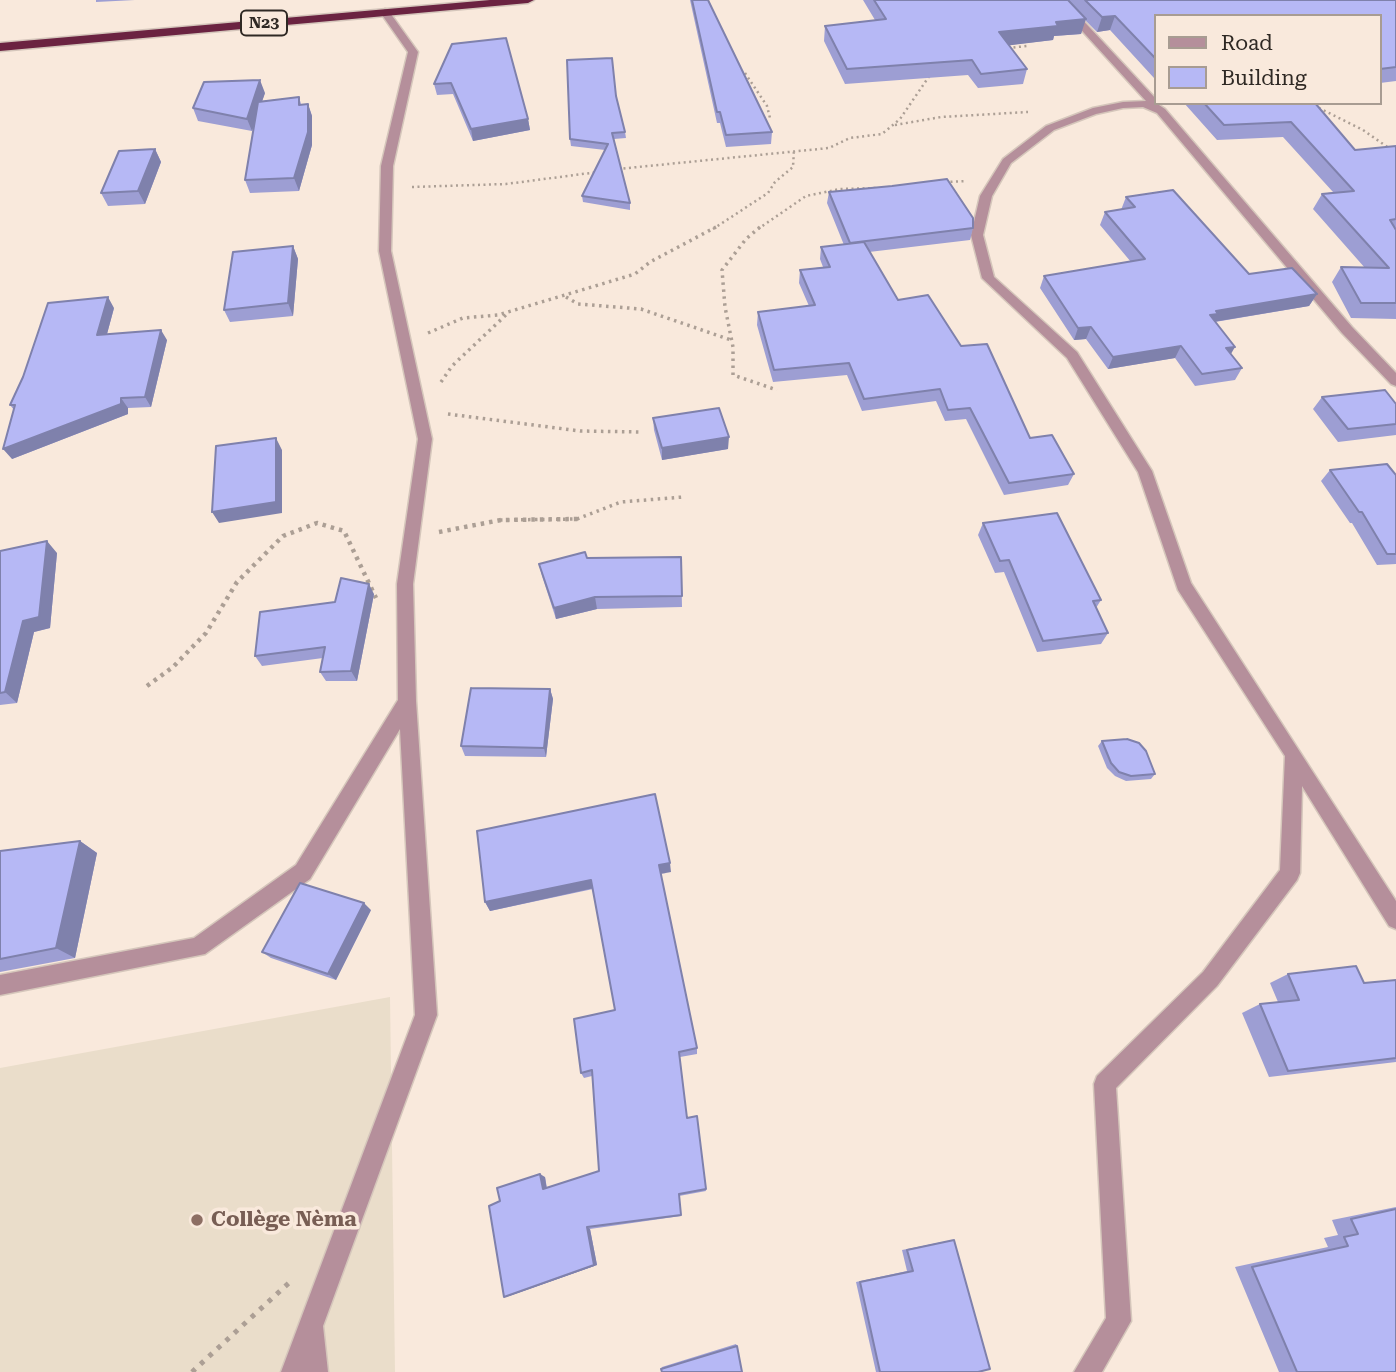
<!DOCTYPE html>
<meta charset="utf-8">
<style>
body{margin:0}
#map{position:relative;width:1396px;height:1372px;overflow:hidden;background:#f9e9dc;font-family:"Roboto Serif",serif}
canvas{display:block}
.legend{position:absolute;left:1154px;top:14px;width:228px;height:91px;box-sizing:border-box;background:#f9e9dc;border:2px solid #a89c92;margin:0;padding:9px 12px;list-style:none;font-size:21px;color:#2f2924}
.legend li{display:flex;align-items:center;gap:14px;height:35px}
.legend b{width:35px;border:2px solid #a89c92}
</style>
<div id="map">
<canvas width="1396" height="1372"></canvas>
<ul class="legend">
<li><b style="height:9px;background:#b58f9b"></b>Road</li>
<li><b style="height:19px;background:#b6b8f5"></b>Building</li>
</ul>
</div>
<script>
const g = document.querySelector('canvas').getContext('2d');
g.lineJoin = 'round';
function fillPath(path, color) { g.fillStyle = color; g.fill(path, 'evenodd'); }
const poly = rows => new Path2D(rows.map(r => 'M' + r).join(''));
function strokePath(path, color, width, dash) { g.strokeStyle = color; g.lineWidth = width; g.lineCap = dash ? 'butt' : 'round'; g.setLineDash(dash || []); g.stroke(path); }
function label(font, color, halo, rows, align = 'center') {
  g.font = font + ' "Roboto Serif",serif'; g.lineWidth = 7; g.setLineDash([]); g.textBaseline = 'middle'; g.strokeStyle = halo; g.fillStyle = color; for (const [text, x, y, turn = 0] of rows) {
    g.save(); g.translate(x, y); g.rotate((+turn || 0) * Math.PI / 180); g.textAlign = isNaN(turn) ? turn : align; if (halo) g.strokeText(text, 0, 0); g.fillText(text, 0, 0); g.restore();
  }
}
fillPath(poly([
 [390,997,395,1372,0,1372,0,1068]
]), '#eaddca');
const minor = poly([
 [1054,0,1064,0,1156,99,1156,103,1165,109,1352,327,1396,373,1396,386,1391,384,1342,333,1157,113,1143,107,1123,108,1096,114,1054,130,1011,163,992,196,983,235,994,277,1077,352,1152,471,1191,583,1396,901,1396,929,1389,926,1302,786,1300,873,1297,880,1217,986,1116,1088,1131,1321,1102,1372,1074,1372,1106,1318,1094,1084,1097,1076,1203,972,1280,870,1285,756,1178,590,1138,472,1067,358,982,278,971,235,980,196,1003,159,1046,126,1093,108,1123,102,1146,101,1054,0],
 [385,9,388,10,418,52,393,166,391,251,432,439,413,584,416,701,437,1015,323,1326,328,1372,281,1372,415,1015,400,729,310,879,205,954,0,995,0,975,194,938,296,865,398,700,397,584,418,439,379,251,381,166,408,52,380,12,385,9]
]);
const highway = poly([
 [490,0,534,0,528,3,0,51,0,43,490,0]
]);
strokePath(minor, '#d5c6bb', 3);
strokePath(highway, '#d5c6bb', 3);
strokePath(poly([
 [1008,48,1027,46],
 [745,73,767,106,770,118],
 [1309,103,1363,130,1396,153],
 [895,125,941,117,1028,112],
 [618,169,829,148,850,138,882,134,900,119,930,75],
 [945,182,967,181],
 [412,187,506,184,598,172],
 [713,229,768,193,775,182,793,167,794,150],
 [758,229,806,196,840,189,877,188]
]), '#ac9f95', 2.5, [2, 3.5]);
strokePath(poly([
 [760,227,746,239,722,270,725,307,733,347,733,375,777,390],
 [566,297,578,304,641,309,731,340],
 [428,333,463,318,498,315,635,274,650,262,716,227],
 [441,382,452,366,508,313],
 [448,414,580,431,641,432],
 [500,520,577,519,621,502,683,497]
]), '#ac9f95', 3.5, [2.5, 4.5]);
strokePath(poly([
 [439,532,501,520,578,519],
 [147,686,173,667,206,633,237,582,283,536,317,523,344,531,376,598]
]), '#ac9f95', 4.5, [3.5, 5]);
strokePath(poly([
 [192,1372,292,1280]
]), '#ac9f95', 5, [4.5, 7]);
fillPath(minor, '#b58f9b');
fillPath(highway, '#6b2341');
fillPath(poly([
 [96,0,135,0,96,2],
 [690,0,708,0,772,132,771,144,726,147,720,123,717,123],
 [863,0,1396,0,1396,81,1380,83,1380,16,1156,16,1156,78,1154,78,1110,30,1097,32,1085,20,1081,34,1054,36,1053,40,1009,45,1027,69,1023,84,978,88,968,75,845,84,824,41,825,26,875,20],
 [452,44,528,119,530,130,473,141,453,94,437,95,434,84],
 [265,93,262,101,299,97,301,104,308,104,312,116,312,145,299,191,250,193,245,180,254,126,252,131,198,121,193,108],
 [616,96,625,132,626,138,614,139,630,203,630,210,583,202,582,196,605,150,571,146,570,139],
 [1184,103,1315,103,1355,150,1396,146,1396,319,1351,318,1332,282,1341,267,1365,268,1313,209,1322,194,1333,192,1283,137,1217,140],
 [155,149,161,162,145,204,108,206,101,193],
 [829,192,973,228,970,240,869,252,898,300,961,346,1030,438,1074,474,1068,485,1004,495,966,419,945,421,936,401,862,411,847,375,773,382,757,325,758,312,809,306,799,283,800,270,823,267,820,259,821,247,844,245,827,203],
 [1126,197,1249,274,1317,294,1309,306,1215,322,1231,354,1242,368,1235,380,1195,386,1175,358,1108,369,1086,339,1074,340,1040,288,1044,276,1131,262,1100,225,1105,212,1121,210],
 [293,246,298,259,293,316,230,322,224,310],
 [114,308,107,334,167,340,151,407,128,408,128,414,12,459,14,410,10,405],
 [1322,397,1396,404,1396,435,1338,442,1313,409],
 [653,418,728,449,662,460,654,430],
 [1330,470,1396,475,1396,564,1377,565,1352,523,1350,523,1321,481],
 [983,523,1101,600,1096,608,1108,633,1101,644,1037,652,1004,572,995,573,978,535],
 [0,551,57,553,50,628,34,632,17,703,0,705],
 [681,557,682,607,597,609,556,619,542,576,539,564,587,558],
 [374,594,357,681,326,681,320,672,323,658,262,666,255,656,335,602],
 [550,689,553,699,546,757,465,756,461,746],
 [1102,741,1155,774,1151,779,1126,781,1115,776,1107,768,1098,746],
 [80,841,97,853,75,958,0,972,0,851],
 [671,872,661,874,697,1048,697,1054,680,1057,687,1118,706,1191,679,1196,681,1216,590,1229,597,1265,509,1296,504,1297,500,1201,545,1177,547,1188,599,1171,592,1076,584,1078,581,1073,615,1010,593,889,490,911,485,902],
 [371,910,336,980,271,958,262,952],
 [1288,974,1364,983,1396,980,1396,1062,1269,1077,1242,1013,1260,1004,1278,1002,1270,983],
 [1396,1207,1396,1372,1279,1372,1235,1267,1328,1247,1324,1238,1338,1235,1332,1220],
 [947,1241,978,1372,876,1372,856,1282,907,1271,902,1250],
 [736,1344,737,1346,661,1369,662,1367]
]), '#9d9ed3');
fillPath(poly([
 [1115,16,1110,30,1097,32,1102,17],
 [1086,19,1081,34,1054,36,1053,40,996,47,999,32,1056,22],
 [260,80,265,93,252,131,247,119],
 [308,104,312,116,312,145,299,191,294,178],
 [528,119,530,130,473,141,471,129],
 [155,149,161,162,145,204,138,191],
 [293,246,298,259,293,316,288,303],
 [1317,294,1309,306,1213,322,1210,315,1216,311],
 [108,297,114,308,104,345,97,335],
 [1091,327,1086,339,1074,340,1078,328],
 [161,330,167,340,151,407,145,397],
 [1181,346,1175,358,1108,369,1113,357],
 [1235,347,1228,359,1226,348],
 [121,398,128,408,128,414,12,459,3,449],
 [729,437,728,449,662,460,662,448],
 [276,438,282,450,282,513,219,523,212,512],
 [47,541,57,553,50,628,34,632,17,703,5,692,23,621],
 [369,584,374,594,357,681,351,671],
 [595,597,597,609,556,619,554,608],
 [550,689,553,699,546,757,544,748],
 [80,841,97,853,75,958,56,948],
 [670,863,671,872,660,874,659,865],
 [591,880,594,888,490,911,485,902],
 [364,903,371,910,336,980,328,974],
 [540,1174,545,1177,547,1191,543,1189],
 [587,1227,590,1229,597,1265,509,1296,504,1297]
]), '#7f81ac');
const building = poly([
 [692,0,708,0,772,132,726,135,720,112,717,112,692,0],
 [874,0,1068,0,1086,19,1056,22,1058,26,999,32,1027,69,981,74,972,60,847,69,825,26,886,19,874,0],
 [1085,0,1396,0,1396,67,1380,69,1380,16,1156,16,1156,59,1115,16,1102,17,1085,0],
 [506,38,528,119,471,129,451,83,434,84,452,44,506,38],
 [612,58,616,96,625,132,612,133,630,203,582,196,608,144,570,139,567,60,612,58],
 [260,80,247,119,193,108,204,82,260,80],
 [299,97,299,105,308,104,308,132,294,178,245,180,258,102,299,97],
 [1204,103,1315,103,1355,150,1396,146,1396,219,1390,220,1396,230,1396,303,1361,303,1341,267,1389,268,1322,194,1354,191,1291,122,1224,125,1204,103],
 [155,149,138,191,101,193,119,151,155,149],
 [947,179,973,218,973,228,850,243,829,192,892,186,947,179],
 [1173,190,1249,274,1292,268,1317,294,1216,311,1218,314,1210,315,1235,347,1226,348,1242,368,1202,374,1181,346,1113,357,1091,327,1078,328,1044,276,1145,259,1105,212,1135,207,1126,197,1173,190],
 [864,242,898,300,928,295,961,346,987,344,1030,438,1052,435,1074,474,1009,483,970,408,948,410,940,389,864,399,849,363,774,370,758,312,815,305,800,270,830,267,821,247,864,242],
 [293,246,288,303,224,310,233,252,293,246],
 [108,297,97,335,161,330,145,397,121,398,121,404,3,449,15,405,10,405,23,377,48,303,108,297],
 [1385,390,1396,404,1396,424,1348,429,1322,397,1385,390],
 [719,408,729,437,662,448,653,418,719,408],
 [276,438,276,502,212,512,216,446,276,438],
 [1387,464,1396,475,1396,554,1387,554,1362,512,1359,512,1330,470,1387,464],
 [1057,513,1101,600,1093,601,1108,633,1043,641,1009,560,1000,561,983,523,1057,513],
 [47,541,39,617,23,621,5,692,0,693,0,551,47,541],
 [585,552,587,558,681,557,682,596,595,597,554,608,539,564,585,552],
 [341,578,369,584,351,671,320,672,325,647,255,656,260,612,335,602,341,578],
 [471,688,550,689,544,748,461,746,471,688],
 [1127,739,1139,743,1146,751,1155,774,1131,776,1119,772,1111,763,1102,741,1127,739],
 [655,794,670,863,659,865,697,1048,679,1052,687,1118,697,1116,706,1189,679,1194,681,1215,587,1227,594,1265,504,1297,489,1206,500,1201,497,1188,540,1174,543,1189,599,1171,592,1070,581,1073,574,1019,615,1010,591,880,485,902,477,831,655,794],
 [80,841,56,948,0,959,0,851,80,841],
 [300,883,364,903,328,974,262,952,300,883],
 [1356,966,1364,983,1396,980,1396,1058,1288,1071,1260,1004,1299,1000,1288,974,1356,966],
 [1396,1209,1396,1372,1297,1372,1252,1267,1348,1246,1344,1237,1358,1234,1351,1219,1396,1209],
 [954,1240,990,1369,978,1372,880,1372,860,1282,913,1271,907,1250,954,1240],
 [737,1346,742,1372,662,1372,661,1369,737,1346]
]);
fillPath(building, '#b6b8f5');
strokePath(building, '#7f81ac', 2);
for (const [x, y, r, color] of [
 [197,1220,7,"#8d6e63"]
]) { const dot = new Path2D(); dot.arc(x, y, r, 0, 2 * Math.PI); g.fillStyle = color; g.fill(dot); strokePath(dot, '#f9e9dc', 2.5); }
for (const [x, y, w] of [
 [264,23,46]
]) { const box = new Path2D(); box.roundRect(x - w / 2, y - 12.5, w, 25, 5); g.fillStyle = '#f9e9dc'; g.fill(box); strokePath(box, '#2f2924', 2); }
label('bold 16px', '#2f2924', null, [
 ["N23",264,23]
]);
label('bold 21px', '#785e54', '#f9e9dc', [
 ["Collège Nèma",211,1220]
], 'left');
</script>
